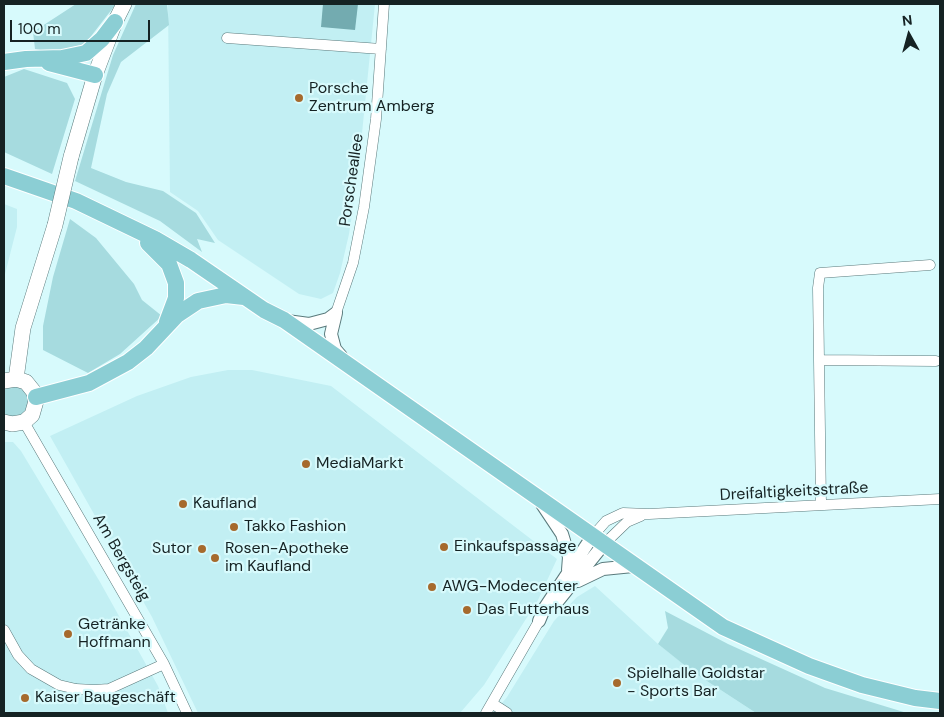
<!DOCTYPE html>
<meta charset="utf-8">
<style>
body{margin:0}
#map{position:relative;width:944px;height:717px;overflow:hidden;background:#d7fafc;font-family:"DM Sans",sans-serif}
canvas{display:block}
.frame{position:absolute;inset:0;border:5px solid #152223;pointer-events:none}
.north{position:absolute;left:884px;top:10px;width:50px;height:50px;-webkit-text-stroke:4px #d7fafc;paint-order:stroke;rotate:353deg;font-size:14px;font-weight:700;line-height:20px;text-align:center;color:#152223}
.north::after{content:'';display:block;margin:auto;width:18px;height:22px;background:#152223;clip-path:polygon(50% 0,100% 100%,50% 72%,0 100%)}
.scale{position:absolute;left:10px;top:20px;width:140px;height:22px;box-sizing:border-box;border:2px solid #152223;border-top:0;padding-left:6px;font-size:15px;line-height:18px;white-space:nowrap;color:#152223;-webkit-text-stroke:4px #d7fafc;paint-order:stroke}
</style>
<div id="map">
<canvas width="944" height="717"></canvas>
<div class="frame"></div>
<div class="north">N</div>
<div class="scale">100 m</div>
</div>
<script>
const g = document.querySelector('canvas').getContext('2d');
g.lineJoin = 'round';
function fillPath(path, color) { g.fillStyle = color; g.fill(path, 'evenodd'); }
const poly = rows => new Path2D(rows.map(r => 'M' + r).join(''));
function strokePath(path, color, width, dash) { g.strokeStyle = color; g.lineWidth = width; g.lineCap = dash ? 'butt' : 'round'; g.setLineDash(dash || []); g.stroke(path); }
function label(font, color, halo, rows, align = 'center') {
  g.font = font + ' "DM Sans",sans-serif'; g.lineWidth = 4.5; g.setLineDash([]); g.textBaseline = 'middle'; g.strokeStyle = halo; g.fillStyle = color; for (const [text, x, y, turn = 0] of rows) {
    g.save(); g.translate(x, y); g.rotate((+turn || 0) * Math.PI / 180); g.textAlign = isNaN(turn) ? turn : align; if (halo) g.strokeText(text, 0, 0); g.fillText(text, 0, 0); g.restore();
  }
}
fillPath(poly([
 [168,4,375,4,357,183,349,234,340,273,333,293,321,299,299,294,218,240,198,211,170,192],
 [4,204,17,209,17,227,4,278],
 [228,370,252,370,331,386,557,559,538,600,484,685,460,713,198,713,152,617,50,436,137,396,191,377],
 [4,442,13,442,21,451,100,582,158,686,168,713,4,713],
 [595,586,658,644,696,674,756,713,494,713,507,697,554,621,577,597]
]), '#c2eff3');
fillPath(poly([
 [76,4,116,4,85,44,52,52,35,49,33,32],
 [136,4,167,4,169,25,121,62,107,94,91,168,126,182,163,191,196,213,215,243,197,239,202,252,160,221,75,181,113,55],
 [24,69,67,83,75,99,52,174,4,152,4,77],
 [70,219,96,238,134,284,142,300,162,316,120,354,88,373,43,350,43,326,53,277],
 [18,384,31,395,27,412,17,418,7,416,4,414,4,387],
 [665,611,728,644,825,688,907,713,756,713,693,672,658,644,668,628]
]), '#a6dbdf');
fillPath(poly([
 [323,4,358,4,355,30,321,27]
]), '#73abb0');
const minor = poly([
 [227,38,381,49],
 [336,313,353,263,364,207,376,119,384,4],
 [819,360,936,361],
 [24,422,164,664,187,713],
 [821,505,818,288,820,273,930,265],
 [592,537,606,521,623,513,649,514,940,499],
 [603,545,627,522,641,516],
 [4,630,18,655,31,669,59,685,76,689,94,690,109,689,164,664],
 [493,704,507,713],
 [486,713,539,621]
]);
const tertiary = poly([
 [336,313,331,334,335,349,341,356],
 [287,321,309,324,328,319,336,313],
 [542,504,562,534,569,557,568,570],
 [578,581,603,569,633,566],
 [553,607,603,545],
 [539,621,544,609,592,537]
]);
const secondary = poly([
 [71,157,95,75,115,22,124,4],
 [16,379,23,328,55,225],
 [4,381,16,379,26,382,34,392,36,401,32,415,24,422,12,424,4,422]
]);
const primary = poly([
 [4,62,26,59,62,58,86,53,102,39,115,22],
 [49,63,95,75],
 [4,176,76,201,155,239,191,260,264,310,284,320,723,627,809,666,862,685,915,698,940,701],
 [148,243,169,264,176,283,176,298,167,322],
 [36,397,89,383,128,362,146,348,177,315,198,301,226,295,244,297]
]);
strokePath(minor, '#5a7a7c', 11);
strokePath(tertiary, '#5a7a7c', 14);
strokePath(secondary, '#5a7a7c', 16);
strokePath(primary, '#fff', 18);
strokePath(minor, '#fff', 10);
strokePath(tertiary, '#fff', 12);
strokePath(secondary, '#fff', 15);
strokePath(primary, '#8bced4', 16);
const secondaryBridge = poly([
 [55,225,71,157]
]);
strokePath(secondaryBridge, '#5a7a7c', 16, []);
strokePath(secondaryBridge, '#fff', 15);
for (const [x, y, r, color] of [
 [299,98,5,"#a66a2d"],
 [306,464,5,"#a66a2d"],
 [183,504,5,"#a66a2d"],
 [234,527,5,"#a66a2d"],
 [444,547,5,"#a66a2d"],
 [202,549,5,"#a66a2d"],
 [215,558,5,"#a66a2d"],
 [432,587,5,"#a66a2d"],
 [467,610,5,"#a66a2d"],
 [68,634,5,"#a66a2d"],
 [617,683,5,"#a66a2d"],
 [25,698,5,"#a66a2d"]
]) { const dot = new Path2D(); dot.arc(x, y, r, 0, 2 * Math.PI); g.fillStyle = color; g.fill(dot); strokePath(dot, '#d7fafc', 2); }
label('16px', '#152223', '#d7fafc', [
 ["Porsche",309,89],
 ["Zentrum Amberg",309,107],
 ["MediaMarkt",316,464],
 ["Kaufland",193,504],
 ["Takko Fashion",244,527],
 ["Einkaufspassage",454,547],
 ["Sutor",192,549,"right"],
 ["Rosen-Apotheke",225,549],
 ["im Kaufland",225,567],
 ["AWG-Modecenter",442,587],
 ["Das Futterhaus",477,610],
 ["Getränke",78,625],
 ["Hoffmann",78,643],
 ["Spielhalle Goldstar",627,674],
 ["- Sports Bar",627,692],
 ["Kaiser Baugeschäft",35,698]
], 'left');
label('16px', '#152223', '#d7fafc', [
 ["Porscheallee",352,180,-82],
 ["Dreifaltigkeitsstraße",794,492,-3],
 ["Am Bergsteig",121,558,60]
]);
</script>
